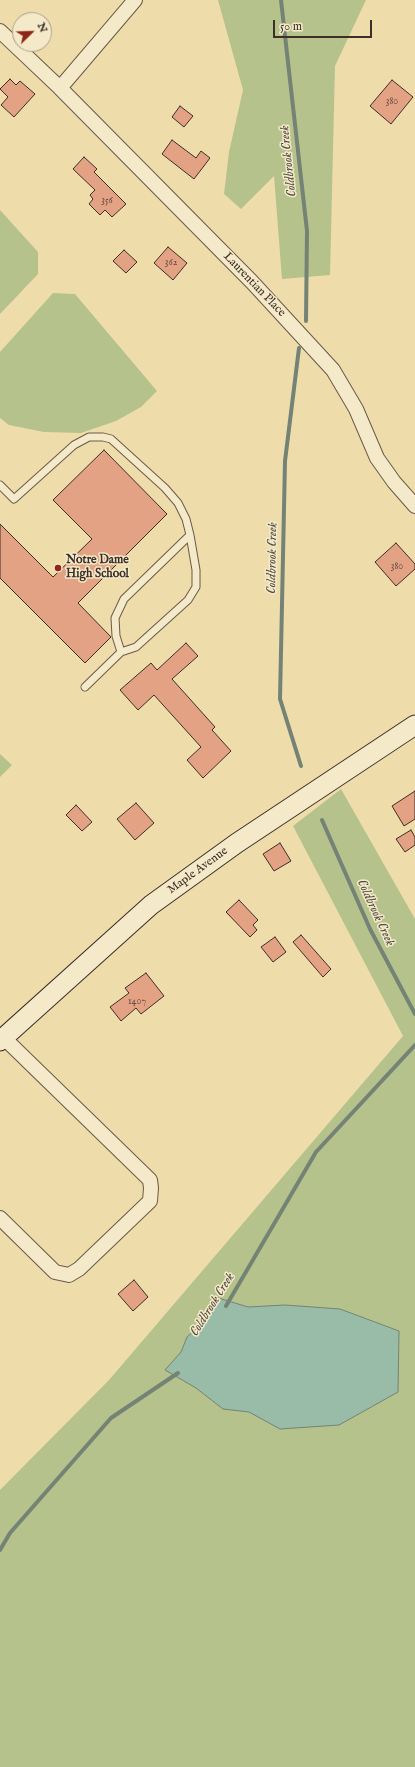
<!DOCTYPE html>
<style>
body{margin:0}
#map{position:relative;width:415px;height:1767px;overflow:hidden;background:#eeddab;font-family:"IM FELL English",serif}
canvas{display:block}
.north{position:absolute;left:12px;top:12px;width:40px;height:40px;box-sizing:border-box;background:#f4e9c8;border:1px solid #ab9e88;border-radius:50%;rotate:67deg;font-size:11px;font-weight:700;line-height:16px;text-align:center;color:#3d2e28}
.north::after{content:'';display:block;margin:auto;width:14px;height:18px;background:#8f2418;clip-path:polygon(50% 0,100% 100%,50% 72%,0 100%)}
.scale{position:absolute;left:273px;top:20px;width:99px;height:18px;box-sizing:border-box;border:2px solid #3d2e28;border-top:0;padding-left:5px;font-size:12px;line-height:14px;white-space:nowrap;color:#3d2e28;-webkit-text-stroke:3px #f4e9c8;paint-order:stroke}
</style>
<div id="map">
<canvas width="415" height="1767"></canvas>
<div class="north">N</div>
<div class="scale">50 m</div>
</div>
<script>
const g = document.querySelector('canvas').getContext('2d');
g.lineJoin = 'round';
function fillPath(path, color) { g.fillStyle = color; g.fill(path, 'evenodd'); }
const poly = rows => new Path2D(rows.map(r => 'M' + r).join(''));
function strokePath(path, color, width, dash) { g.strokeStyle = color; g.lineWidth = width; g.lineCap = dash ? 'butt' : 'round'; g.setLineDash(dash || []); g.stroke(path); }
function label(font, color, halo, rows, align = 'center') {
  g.font = font + ' "IM FELL English",serif'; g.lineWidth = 3; g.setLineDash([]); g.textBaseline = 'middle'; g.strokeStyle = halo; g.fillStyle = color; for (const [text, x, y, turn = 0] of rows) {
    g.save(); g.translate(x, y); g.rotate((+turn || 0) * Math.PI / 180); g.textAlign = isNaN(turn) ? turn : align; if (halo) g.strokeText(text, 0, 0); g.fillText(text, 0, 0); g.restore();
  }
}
fillPath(poly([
 [218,0,366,0,335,66,330,275,282,279,274,176,241,209,224,194,229,152,243,90],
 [0,210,38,252,38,274,0,314],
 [53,293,75,294,157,391,141,407,116,421,81,433,44,432,9,425,0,418,0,352],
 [0,754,12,765,0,777],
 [341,789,415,919,415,1767,0,1767,0,1490,109,1380,403,1036,293,826]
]), '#b6c28b');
const water = poly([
 [215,1297,248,1307,285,1305,340,1309,399,1331,398,1392,339,1425,280,1429,249,1412,223,1409,196,1388,165,1370,181,1352,187,1337,204,1322,215,1297]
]);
fillPath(water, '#99bca8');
strokePath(water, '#748375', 1);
strokePath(poly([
 [281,0,307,231,306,321],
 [299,348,285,461,280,699,301,766],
 [322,820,370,929,415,1014],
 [226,1306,316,1152,415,1045],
 [0,1550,10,1533,111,1418,178,1373]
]), '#748375', 4);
const building = poly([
 [10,79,16,85,20,81,35,94,14,117,1,105,8,97,0,89,10,79],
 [392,80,413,97,391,124,370,106,392,80],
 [180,106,193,116,184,127,172,117,180,106],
 [172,140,196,158,201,151,210,158,194,179,162,154,172,140],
 [84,157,97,169,94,172,126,204,112,217,105,210,100,215,89,204,93,199,90,195,95,190,73,169,84,157],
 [168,247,187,263,173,280,154,263,168,247],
 [124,250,137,262,126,273,113,261,124,250],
 [104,450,167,514,78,603,111,637,85,663,0,578,0,524,53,577,92,539,53,500,104,450],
 [396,543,415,564,415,569,396,586,375,562,396,543],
 [186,643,198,656,172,679,215,727,212,730,231,751,203,778,187,760,201,747,154,695,138,710,120,690,151,663,157,670,186,643],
 [415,791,415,819,404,826,392,806,415,791],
 [136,803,154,823,135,840,117,819,136,803],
 [76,805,92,822,82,831,66,815,76,805],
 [411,830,415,837,415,845,405,852,396,839,411,830],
 [280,843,291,861,274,871,263,854,280,843],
 [239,900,258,920,253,925,257,930,250,937,226,912,239,900],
 [301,935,331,969,323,977,293,942,301,935],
 [275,937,286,952,273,962,261,947,275,937],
 [146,973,164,996,141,1014,136,1008,121,1021,110,1007,129,993,125,988,146,973],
 [134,1280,148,1297,133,1311,118,1294,134,1280]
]);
fillPath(building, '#e4a284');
strokePath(building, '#3d2e28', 1);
const lane = poly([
 [0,485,14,499,74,445,89,437,103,437,111,439,165,488,178,503,186,519,190,535,124,599,115,618,116,636,121,652,85,687],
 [121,652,136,647,188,600,196,587,196,570,190,535]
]);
const street = poly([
 [0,31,60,88,252,282,333,370,356,409,377,458,394,482,415,506],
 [60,88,135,0],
 [0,1218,55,1272,69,1275,79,1269,150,1201,151,1188,150,1180,4,1038]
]);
const secondary = poly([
 [0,1041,151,905,237,843,415,725]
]);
strokePath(lane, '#695a49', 9);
strokePath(street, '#695a49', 16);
strokePath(secondary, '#3d2e28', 21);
strokePath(lane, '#f4e9c8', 7);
strokePath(street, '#f4e9c8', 14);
strokePath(secondary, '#f4e9c8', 19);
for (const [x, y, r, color] of [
 [58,568,4,"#8f2418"]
]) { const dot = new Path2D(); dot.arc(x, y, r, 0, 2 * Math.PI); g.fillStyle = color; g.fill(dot); strokePath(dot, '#f4e9c8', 1.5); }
label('10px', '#674b3f', null, [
 ["380",392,102],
 ["356",107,201],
 ["362",171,263],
 ["380",397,567],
 ["1407",137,1002]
]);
label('12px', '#3d2e28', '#f4e9c8', [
 ["Laurentian Place",254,285,46],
 ["Maple Avenue",198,871,-36]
]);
label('bold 12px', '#3d2e28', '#f4e9c8', [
 ["Notre Dame",66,561],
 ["High School",66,575]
], 'left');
label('italic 13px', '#4f4a42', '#f4e9c8', [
 ["Coldbrook Creek",289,161,-96],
 ["Coldbrook Creek",273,558,-89],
 ["Coldbrook Creek",375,913,65],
 ["Coldbrook Creek",213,1305,-58]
]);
</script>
